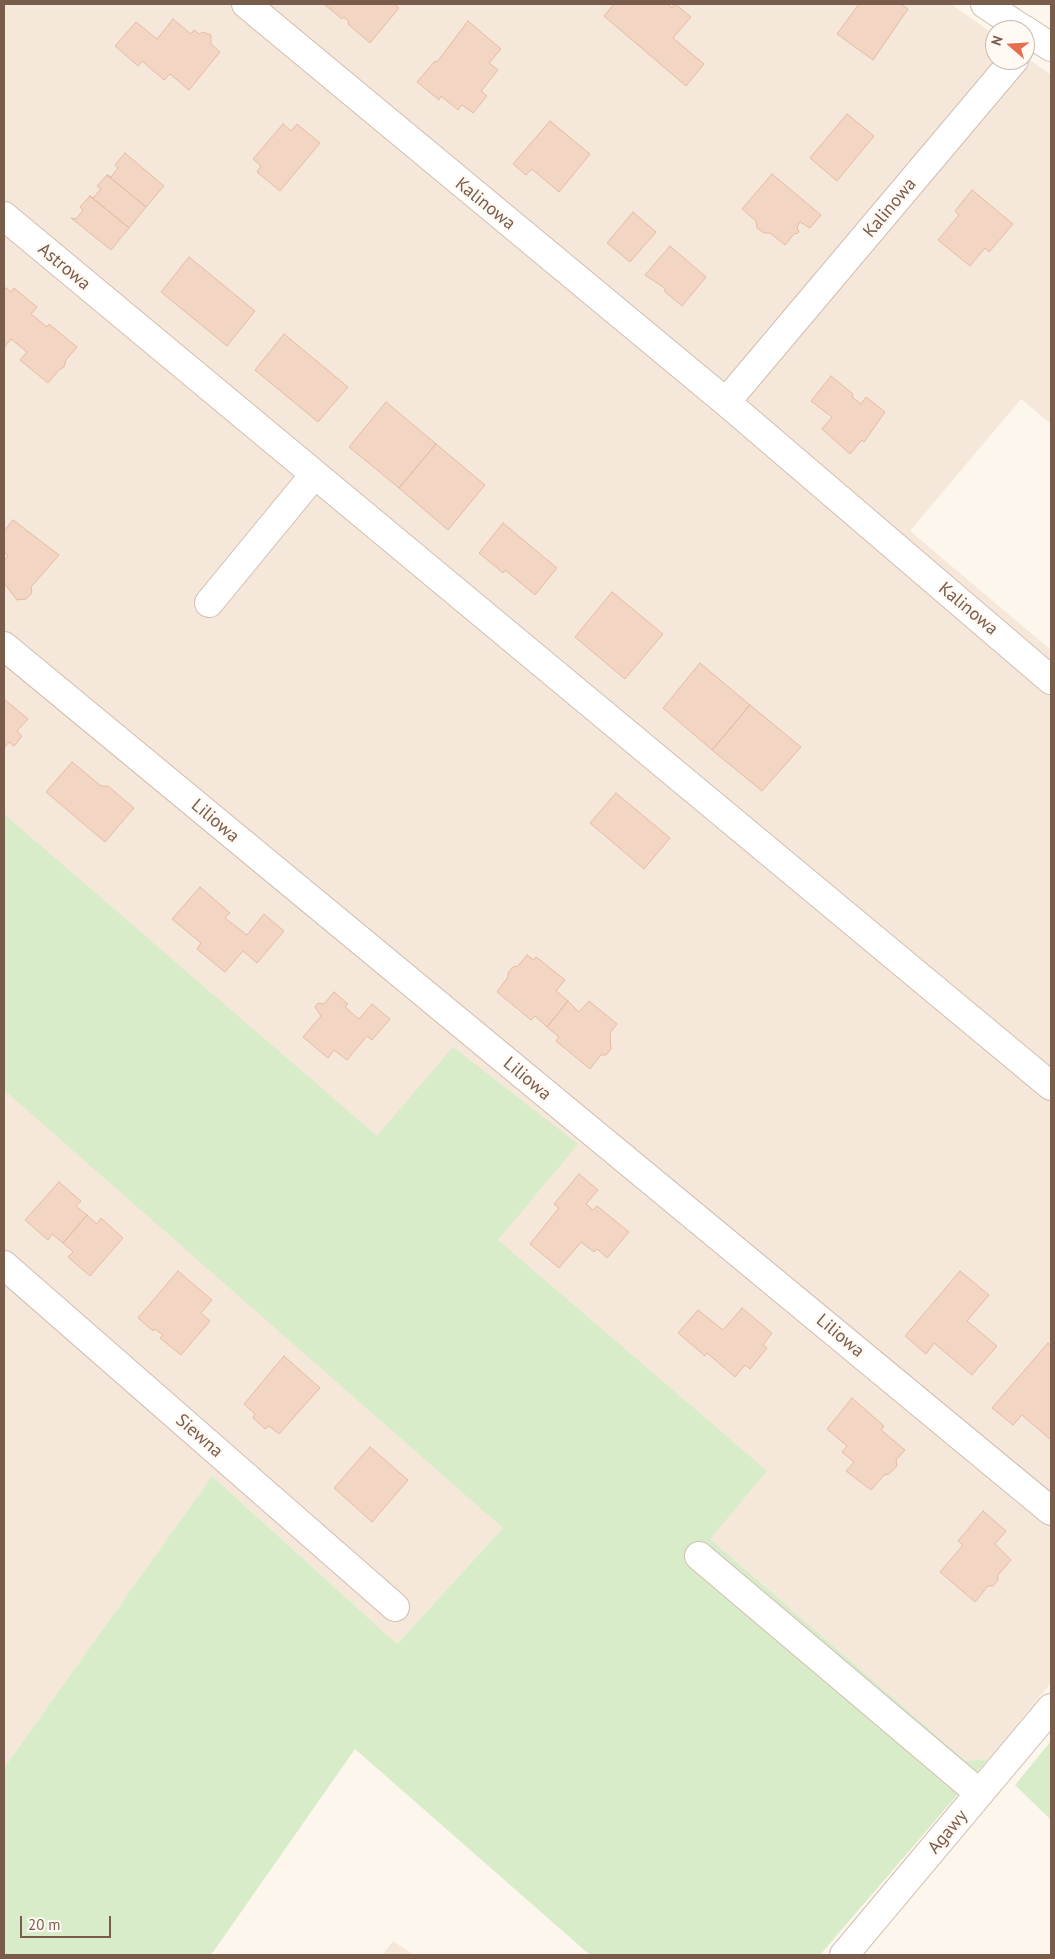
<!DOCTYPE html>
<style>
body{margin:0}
#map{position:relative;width:1055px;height:1959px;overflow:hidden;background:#fdf6ec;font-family:"PT Sans",sans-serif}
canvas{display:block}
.frame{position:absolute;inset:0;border:5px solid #7a5c4d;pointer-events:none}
.north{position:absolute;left:985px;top:20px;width:50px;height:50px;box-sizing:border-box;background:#fffaf3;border:1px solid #cabbb1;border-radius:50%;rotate:289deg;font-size:14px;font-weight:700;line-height:20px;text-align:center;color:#7a5c4d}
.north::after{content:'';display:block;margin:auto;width:18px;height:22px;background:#e76f51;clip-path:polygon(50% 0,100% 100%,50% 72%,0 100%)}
.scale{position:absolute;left:20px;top:1916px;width:91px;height:22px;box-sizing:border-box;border:2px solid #7a5c4d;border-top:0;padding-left:6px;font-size:15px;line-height:18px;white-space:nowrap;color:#7a5c4d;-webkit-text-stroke:4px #fffaf3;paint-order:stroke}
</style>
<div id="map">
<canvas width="1055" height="1959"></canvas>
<div class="frame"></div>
<div class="north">N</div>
<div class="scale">20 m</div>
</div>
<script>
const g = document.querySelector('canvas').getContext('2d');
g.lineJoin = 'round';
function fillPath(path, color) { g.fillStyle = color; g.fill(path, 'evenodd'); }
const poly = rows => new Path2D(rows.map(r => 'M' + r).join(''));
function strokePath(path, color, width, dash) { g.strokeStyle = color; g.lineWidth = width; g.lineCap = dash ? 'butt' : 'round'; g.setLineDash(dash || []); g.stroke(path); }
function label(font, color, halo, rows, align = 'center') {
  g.font = font + ' "PT Sans",sans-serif'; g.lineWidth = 5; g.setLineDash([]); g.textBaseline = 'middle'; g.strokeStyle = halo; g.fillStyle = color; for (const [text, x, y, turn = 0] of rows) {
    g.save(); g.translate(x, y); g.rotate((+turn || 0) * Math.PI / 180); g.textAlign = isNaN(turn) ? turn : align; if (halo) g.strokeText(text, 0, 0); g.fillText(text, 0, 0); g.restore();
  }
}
fillPath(poly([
 [4,4,951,4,995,35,995,60,1025,60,1025,56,1051,75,1051,424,1021,399,910,531,1051,650,1051,1683,988,1759,966,1761,710,1539,503,1528,397,1644,212,1476,4,1768],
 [393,1941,414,1955,382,1955]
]), '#f5e8da');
fillPath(poly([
 [4,814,377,1136,453,1047,578,1144,498,1240,767,1471,710,1539,966,1761,988,1759,820,1955,590,1955,355,1749,211,1955,4,1955,4,1768,212,1476,397,1644,503,1528,4,1090],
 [1051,1741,1051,1820,1015,1785]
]), '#d8ecc9');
const building = poly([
 [324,4,394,4,399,8,370,43,348,24,349,22,344,17,342,19,324,4],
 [614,4,668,4,672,8,675,4,691,17,673,38,704,64,686,86,604,16,614,4],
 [859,4,901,4,908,9,873,60,837,34,859,4],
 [173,19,191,34,194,30,199,34,203,32,211,35,211,44,220,52,189,90,170,74,164,80,142,61,138,66,115,46,136,22,157,39,173,19],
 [468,21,501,49,489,63,498,70,481,91,487,96,473,113,462,105,458,110,441,96,439,100,417,82,435,61,437,62,468,21],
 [847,114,874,136,837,181,810,158,847,114],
 [550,121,590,154,559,192,532,169,526,175,513,164,550,121],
 [283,124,291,131,297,124,320,143,280,191,257,172,261,166,253,159,283,124],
 [125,153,164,186,146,207,107,175,111,177,118,168,115,165,125,153],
 [772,174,821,215,810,228,800,222,797,227,799,232,796,234,795,233,785,245,770,233,764,233,757,228,756,221,742,209,772,174],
 [107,175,146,207,129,228,90,196,93,198,101,189,97,186,107,175],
 [972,190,1013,224,989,252,985,248,970,266,938,240,959,215,955,211,972,190],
 [90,196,129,228,111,250,71,218,76,219,83,210,80,207,90,196],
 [633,212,656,232,630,262,607,243,633,212],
 [670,246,706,277,682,306,664,291,666,289,645,275,670,246],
 [189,257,255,311,227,346,161,292,189,257],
 [6,288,11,292,14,288,37,307,31,314,47,327,49,324,77,347,66,360,64,367,59,370,48,383,20,360,27,352,11,339,4,348,4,291,6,288],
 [284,334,348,387,318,422,255,370,284,334],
 [831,376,853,394,852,397,861,404,866,397,885,412,864,442,862,440,850,454,822,429,832,417,811,401,831,376],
 [386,402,436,444,399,488,349,447,386,402],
 [436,444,485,485,448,530,399,488,436,444],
 [13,520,59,555,31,587,32,593,26,599,17,600,4,583,4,561,8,555,4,552,4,531,13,520],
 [503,523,557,568,535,595,505,570,503,573,479,553,503,523],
 [612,592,663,634,625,679,575,637,612,592],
 [700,663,750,705,712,750,663,708,700,663],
 [4,699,28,719,17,731,22,736,14,746,9,742,4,748,4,699],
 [750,705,801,747,762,791,712,750,750,705],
 [72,762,101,786,108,786,134,808,105,842,46,792,72,762],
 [616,793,670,838,644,869,590,823,616,793],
 [200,887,230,913,225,918,247,935,264,914,284,931,257,963,243,951,225,972,197,949,201,943,172,919,200,887],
 [527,955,534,960,536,957,565,980,556,991,568,1001,547,1027,535,1016,531,1020,497,992,508,977,508,973,513,967,518,966,527,955],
 [334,992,348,1004,345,1007,359,1019,372,1004,390,1019,372,1040,367,1036,347,1060,334,1050,328,1058,303,1037,321,1016,315,1007,318,1003,324,1004,334,992],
 [568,1001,579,1012,589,1001,617,1024,610,1033,611,1049,606,1055,601,1055,590,1069,556,1041,559,1037,547,1027,568,1001],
 [579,1174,598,1190,586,1204,593,1210,597,1206,629,1232,607,1258,597,1249,594,1252,581,1242,559,1268,530,1244,559,1208,554,1204,579,1174],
 [59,1182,81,1201,76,1206,87,1215,63,1243,52,1234,48,1240,25,1220,59,1182],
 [87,1215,97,1224,101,1218,123,1238,90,1276,68,1257,73,1252,63,1243,87,1215],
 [178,1271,212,1300,201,1313,210,1321,181,1355,160,1338,163,1335,155,1329,153,1331,138,1318,178,1271],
 [960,1271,989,1295,967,1321,997,1346,972,1375,934,1343,926,1354,905,1336,960,1271],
 [742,1308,772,1333,763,1345,767,1348,750,1369,745,1365,735,1377,707,1353,705,1356,678,1333,698,1310,723,1330,742,1308],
 [1048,1343,1051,1346,1051,1440,1022,1415,1013,1425,992,1408,1048,1343],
 [284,1356,320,1388,279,1434,269,1426,265,1429,253,1418,255,1414,244,1404,284,1356],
 [852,1398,884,1426,881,1430,905,1450,896,1460,897,1466,889,1474,884,1475,871,1490,846,1471,854,1462,842,1452,847,1446,827,1429,852,1398],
 [370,1447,408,1480,372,1522,334,1488,370,1447],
 [983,1511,1006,1531,995,1544,1011,1560,998,1575,998,1580,993,1586,988,1586,975,1602,940,1572,963,1545,958,1541,983,1511]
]);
fillPath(building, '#f3d5c3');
strokePath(building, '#e6bba3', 1);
const minor = poly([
 [246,4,726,402,1051,680],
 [985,4,1024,30],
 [1025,30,1051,47],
 [4,216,1051,1086],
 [726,402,1014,60],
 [209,603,314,475],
 [4,646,1051,1511],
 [4,1265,395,1607],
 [699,1556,979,1793],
 [844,1955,1051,1708]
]);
strokePath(minor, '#d1beb0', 30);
strokePath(minor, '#fff', 28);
label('18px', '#7a5c4d', '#fffaf3', [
 ["Kalinowa",485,204,39],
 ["Kalinowa",890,208,-50],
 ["Astrowa",64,267,40],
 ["Kalinowa",968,609,40],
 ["Liliowa",215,821,40],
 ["Liliowa",527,1079,40],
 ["Liliowa",840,1336,40],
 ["Siewna",199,1436,41],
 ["Agawy",948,1832,-50]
]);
</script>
